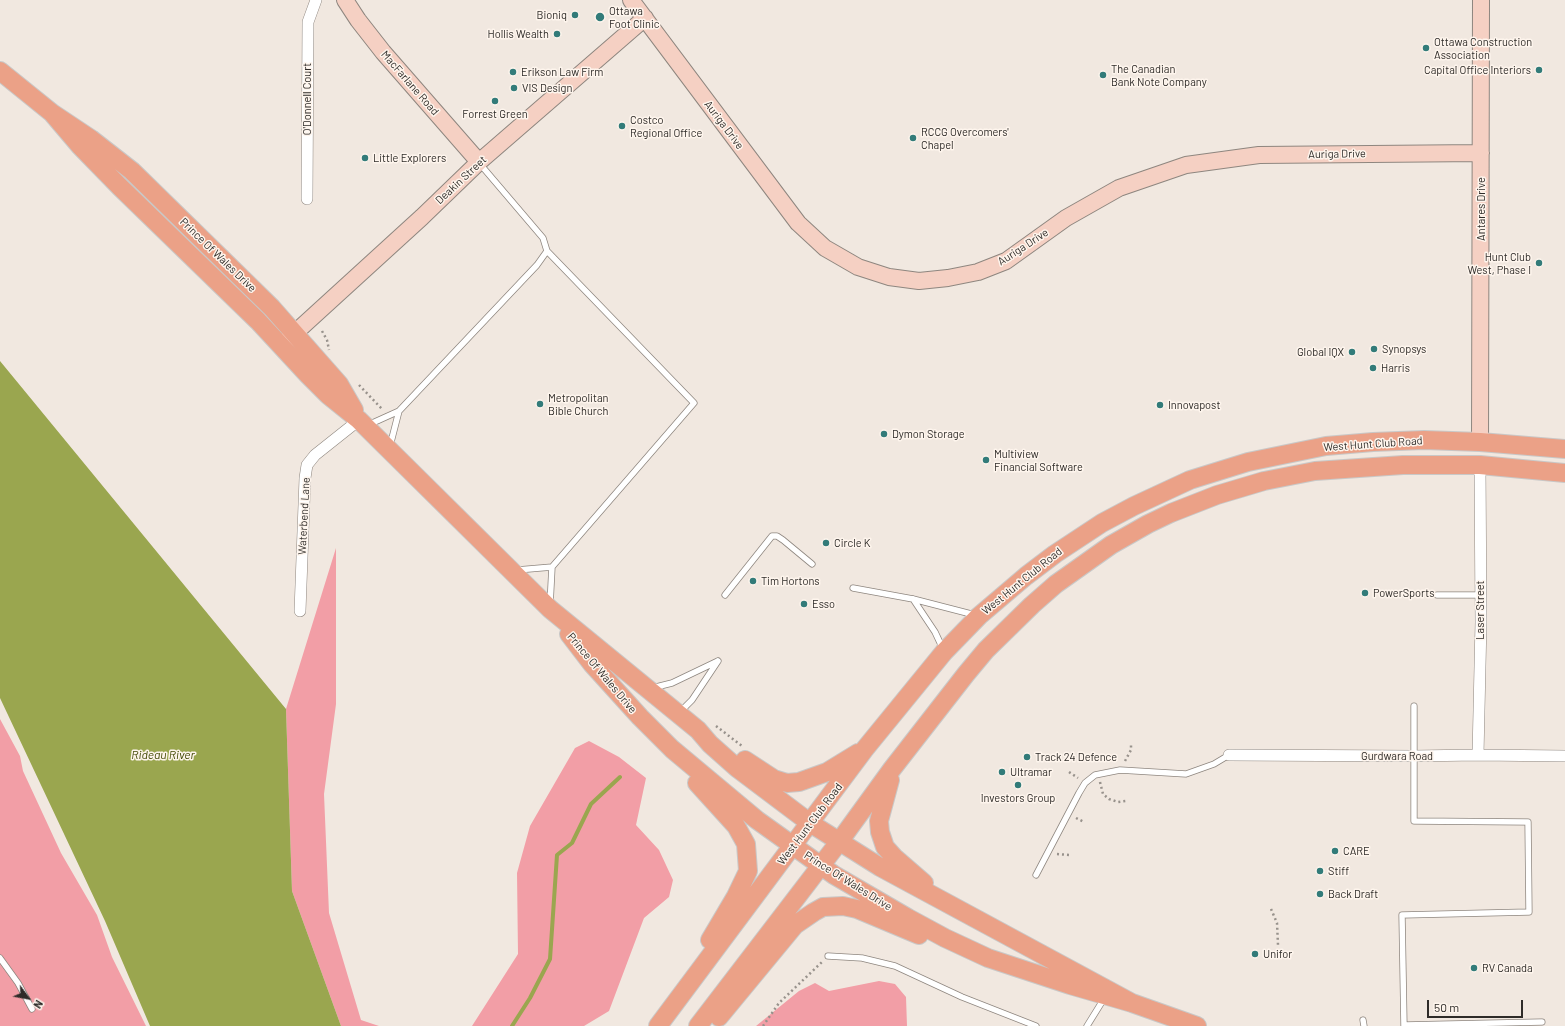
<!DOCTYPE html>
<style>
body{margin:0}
#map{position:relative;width:1565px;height:1026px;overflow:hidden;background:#f1e8e0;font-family:Barlow,sans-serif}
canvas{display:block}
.north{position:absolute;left:8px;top:978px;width:40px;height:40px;-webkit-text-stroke:3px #fef5ed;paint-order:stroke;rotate:122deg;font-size:11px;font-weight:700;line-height:16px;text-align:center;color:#2e2b28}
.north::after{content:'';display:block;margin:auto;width:14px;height:18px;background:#2e2b28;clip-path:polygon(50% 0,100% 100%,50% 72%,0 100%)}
.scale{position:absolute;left:1427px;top:1000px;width:96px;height:18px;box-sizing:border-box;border:2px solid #2e2b28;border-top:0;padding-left:5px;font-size:12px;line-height:14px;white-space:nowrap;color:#2e2b28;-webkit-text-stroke:3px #fef5ed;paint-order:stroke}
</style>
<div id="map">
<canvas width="1565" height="1026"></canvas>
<div class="north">N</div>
<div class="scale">50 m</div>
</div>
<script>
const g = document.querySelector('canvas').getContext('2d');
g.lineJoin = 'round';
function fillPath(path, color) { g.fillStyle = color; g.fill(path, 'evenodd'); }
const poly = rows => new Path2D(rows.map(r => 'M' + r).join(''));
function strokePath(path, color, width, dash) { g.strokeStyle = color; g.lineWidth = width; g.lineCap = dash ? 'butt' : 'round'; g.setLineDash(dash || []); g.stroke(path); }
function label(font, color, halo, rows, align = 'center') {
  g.font = font + ' Barlow,sans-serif'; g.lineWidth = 3; g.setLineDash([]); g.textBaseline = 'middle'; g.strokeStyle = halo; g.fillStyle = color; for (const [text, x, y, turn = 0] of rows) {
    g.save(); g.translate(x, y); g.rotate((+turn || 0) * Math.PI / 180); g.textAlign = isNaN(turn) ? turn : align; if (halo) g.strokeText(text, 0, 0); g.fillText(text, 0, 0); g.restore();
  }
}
fillPath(poly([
 [336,548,336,704,324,794,329,913,361,1020,379,1026,341,1026,292,891,286,709],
 [0,719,20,756,23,771,61,853,97,915,112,957,146,1026,0,1026],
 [589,741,619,757,646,778,636,825,659,850,673,880,669,897,644,918,609,1011,584,1026,472,1026,518,954,517,873,530,826,575,748],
 [879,981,895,984,906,997,907,1026,756,1026,799,991,815,983,829,991]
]), '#f29ea6');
fillPath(poly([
 [0,361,286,709,292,891,341,1026,150,1026,105,921,0,698]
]), '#9aa64f');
strokePath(poly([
 [512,1026,530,998,550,959,557,855,572,843,591,804,620,777]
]), '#9aa64f', 4);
const lane = poly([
 [547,251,694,403,552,567,550,605],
 [368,425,399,411,537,265,547,251,543,238,480,164],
 [390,446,399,411],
 [517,570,552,567],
 [853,588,913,599,975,615],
 [725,595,772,536,777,536,783,540,812,564],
 [1437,595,1481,595],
 [913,599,935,632,943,649],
 [652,688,672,683,718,661],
 [680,712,692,700,718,661],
 [1036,875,1079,793,1085,783,1095,775,1120,770,1186,774,1214,764,1229,755],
 [828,956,862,958,895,966,962,997,1036,1026],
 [0,958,18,983,32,1009],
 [1363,1020,1364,1026],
 [1405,1025,1542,1022],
 [1087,1026,1105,997],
 [1404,1026,1402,915,1529,912,1528,822,1414,821,1414,706]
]);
const street = poly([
 [307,199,308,22,316,0],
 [300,611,305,478,307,465,315,455,359,420],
 [1229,755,1413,756,1478,755,1565,756],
 [1478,755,1481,622,1480,465]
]);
const secondary = poly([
 [345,0,358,20,383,52,479,162],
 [631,0,798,223,825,248,832,252,858,267,889,277,919,281,948,278,978,272,1006,261,1066,218,1119,188,1186,165,1259,155,1481,153],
 [285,342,422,217,479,162,645,18],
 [1480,442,1481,0]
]);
const primary = poly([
 [0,71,52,113,91,139,132,171,272,308,339,384,354,410],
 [52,113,80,146,119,186,258,321,308,375,328,395,359,420,550,609,698,730,710,744,737,768,810,823,880,867,1132,1003],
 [569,634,592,664,640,717,672,749,757,820,834,875,908,918,945,938,988,958,1070,985,1132,1003,1197,1026],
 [745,760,774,779,787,783,799,782,827,772,858,753],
 [890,780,879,821,880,832,885,847,894,857,924,883],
 [697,783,736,826,746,844,748,871,736,896,710,940],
 [719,1017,795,925,814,912,823,907,843,906,857,909,919,935],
 [658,1026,864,750,944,652,979,616,1026,576,1055,554,1102,523,1134,506,1190,480,1248,462,1326,446,1373,442,1424,440,1480,442,1565,449],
 [698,1026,839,842,892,769,966,674,986,650,1032,605,1056,584,1111,545,1148,524,1171,513,1217,495,1264,481,1315,471,1403,465,1480,465,1565,473]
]);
strokePath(lane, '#8e867f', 7);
strokePath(street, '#8e867f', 12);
strokePath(secondary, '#8e867f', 18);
strokePath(primary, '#c9c8c7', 20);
strokePath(poly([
 [322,331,327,340,329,350],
 [359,385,382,409],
 [716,726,742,746],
 [1125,761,1131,750,1131,745],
 [1069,772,1078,778],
 [1100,782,1103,794,1109,799,1118,802,1126,801],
 [1076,818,1084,822],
 [1057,854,1070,855],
 [1271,909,1277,923,1278,945],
 [763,1026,779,1003,822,962]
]), '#98928c', 2.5, [2, 3]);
strokePath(lane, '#fff', 5.5);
strokePath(street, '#fff', 11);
strokePath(secondary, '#f5d0c3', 16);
strokePath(primary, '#eba187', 18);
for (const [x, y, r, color] of [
 [575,15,4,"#327b79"],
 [600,17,5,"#327b79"],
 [557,34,4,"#327b79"],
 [1426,48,4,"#327b79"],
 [1539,70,4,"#327b79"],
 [513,72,4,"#327b79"],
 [1103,75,4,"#327b79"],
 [514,88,4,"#327b79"],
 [495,101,4,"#327b79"],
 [622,126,4,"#327b79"],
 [913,138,4,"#327b79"],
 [365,158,4,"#327b79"],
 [1539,263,4,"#327b79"],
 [1374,349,4,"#327b79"],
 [1352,352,4,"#327b79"],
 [1373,368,4,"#327b79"],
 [540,404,4,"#327b79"],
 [1160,405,4,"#327b79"],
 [884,434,4,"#327b79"],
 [986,460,4,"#327b79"],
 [826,543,4,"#327b79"],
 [753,581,4,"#327b79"],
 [1365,593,4,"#327b79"],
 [804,604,4,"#327b79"],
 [1027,757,4,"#327b79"],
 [1002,772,4,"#327b79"],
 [1018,785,4,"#327b79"],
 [1335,851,4,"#327b79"],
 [1320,871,4,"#327b79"],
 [1320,894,4,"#327b79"],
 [1255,954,4,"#327b79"],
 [1474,968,4,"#327b79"]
]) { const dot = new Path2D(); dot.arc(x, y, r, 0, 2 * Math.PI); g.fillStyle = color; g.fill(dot); strokePath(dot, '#fef5ed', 1.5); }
label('11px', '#2e2b28', '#fef5ed', [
 ["Ottawa",609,11],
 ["Foot Clinic",609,24],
 ["Bioniq",567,15,"right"],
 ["Hollis Wealth",549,34,"right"],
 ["Ottawa Construction",1434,42],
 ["Association",1434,55],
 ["The Canadian",1111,69],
 ["Bank Note Company",1111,82],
 ["Capital Office Interiors",1531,70,"right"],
 ["Erikson Law Firm",521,72],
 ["VIS Design",522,88],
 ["Forrest Green",495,114,"center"],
 ["Costco",630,120],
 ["Regional Office",630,133],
 ["RCCG Overcomers'",921,132],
 ["Chapel",921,145],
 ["Little Explorers",373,158],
 ["Hunt Club",1531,257,"right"],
 ["West, Phase I",1531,270,"right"],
 ["Synopsys",1382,349],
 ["Global IQX",1344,352,"right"],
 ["Harris",1381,368],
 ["Metropolitan",548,398],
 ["Bible Church",548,411],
 ["Innovapost",1168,405],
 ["Dymon Storage",892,434],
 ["Multiview",994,454],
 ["Financial Software",994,467],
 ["Circle K",834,543],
 ["Tim Hortons",761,581],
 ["PowerSports",1373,593],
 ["Esso",812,604],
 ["Track 24 Defence",1035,757],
 ["Ultramar",1010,772],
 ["Investors Group",1018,798,"center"],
 ["CARE",1343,851],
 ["Stiff",1328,871],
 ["Back Draft",1328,894],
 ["Unifor",1263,954],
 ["RV Canada",1482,968]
], 'left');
label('11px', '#2e2b28', '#fef5ed', [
 ["MacFarlane Road",410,83,49],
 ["O'Donnell Court",307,99,-90],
 ["Auriga Drive",724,125,53],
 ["Auriga Drive",1337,154,-1],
 ["Deakin Street",461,180,-43],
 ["Antares Drive",1481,209,-90],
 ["Auriga Drive",1023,247,-33],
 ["Prince Of Wales Drive",218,255,44],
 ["West Hunt Club Road",1373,444,-4],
 ["Waterbend Lane",304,516,-87],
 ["West Hunt Club Road",1022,581,-39],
 ["Laser Street",1480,610,-90],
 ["Prince Of Wales Drive",602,673,50],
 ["Gurdwara Road",1397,756],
 ["West Hunt Club Road",810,824,-53],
 ["Prince Of Wales Drive",848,881,32]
]);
label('italic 12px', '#434a05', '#fef5ed', [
 ["Rideau River",163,755]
]);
</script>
